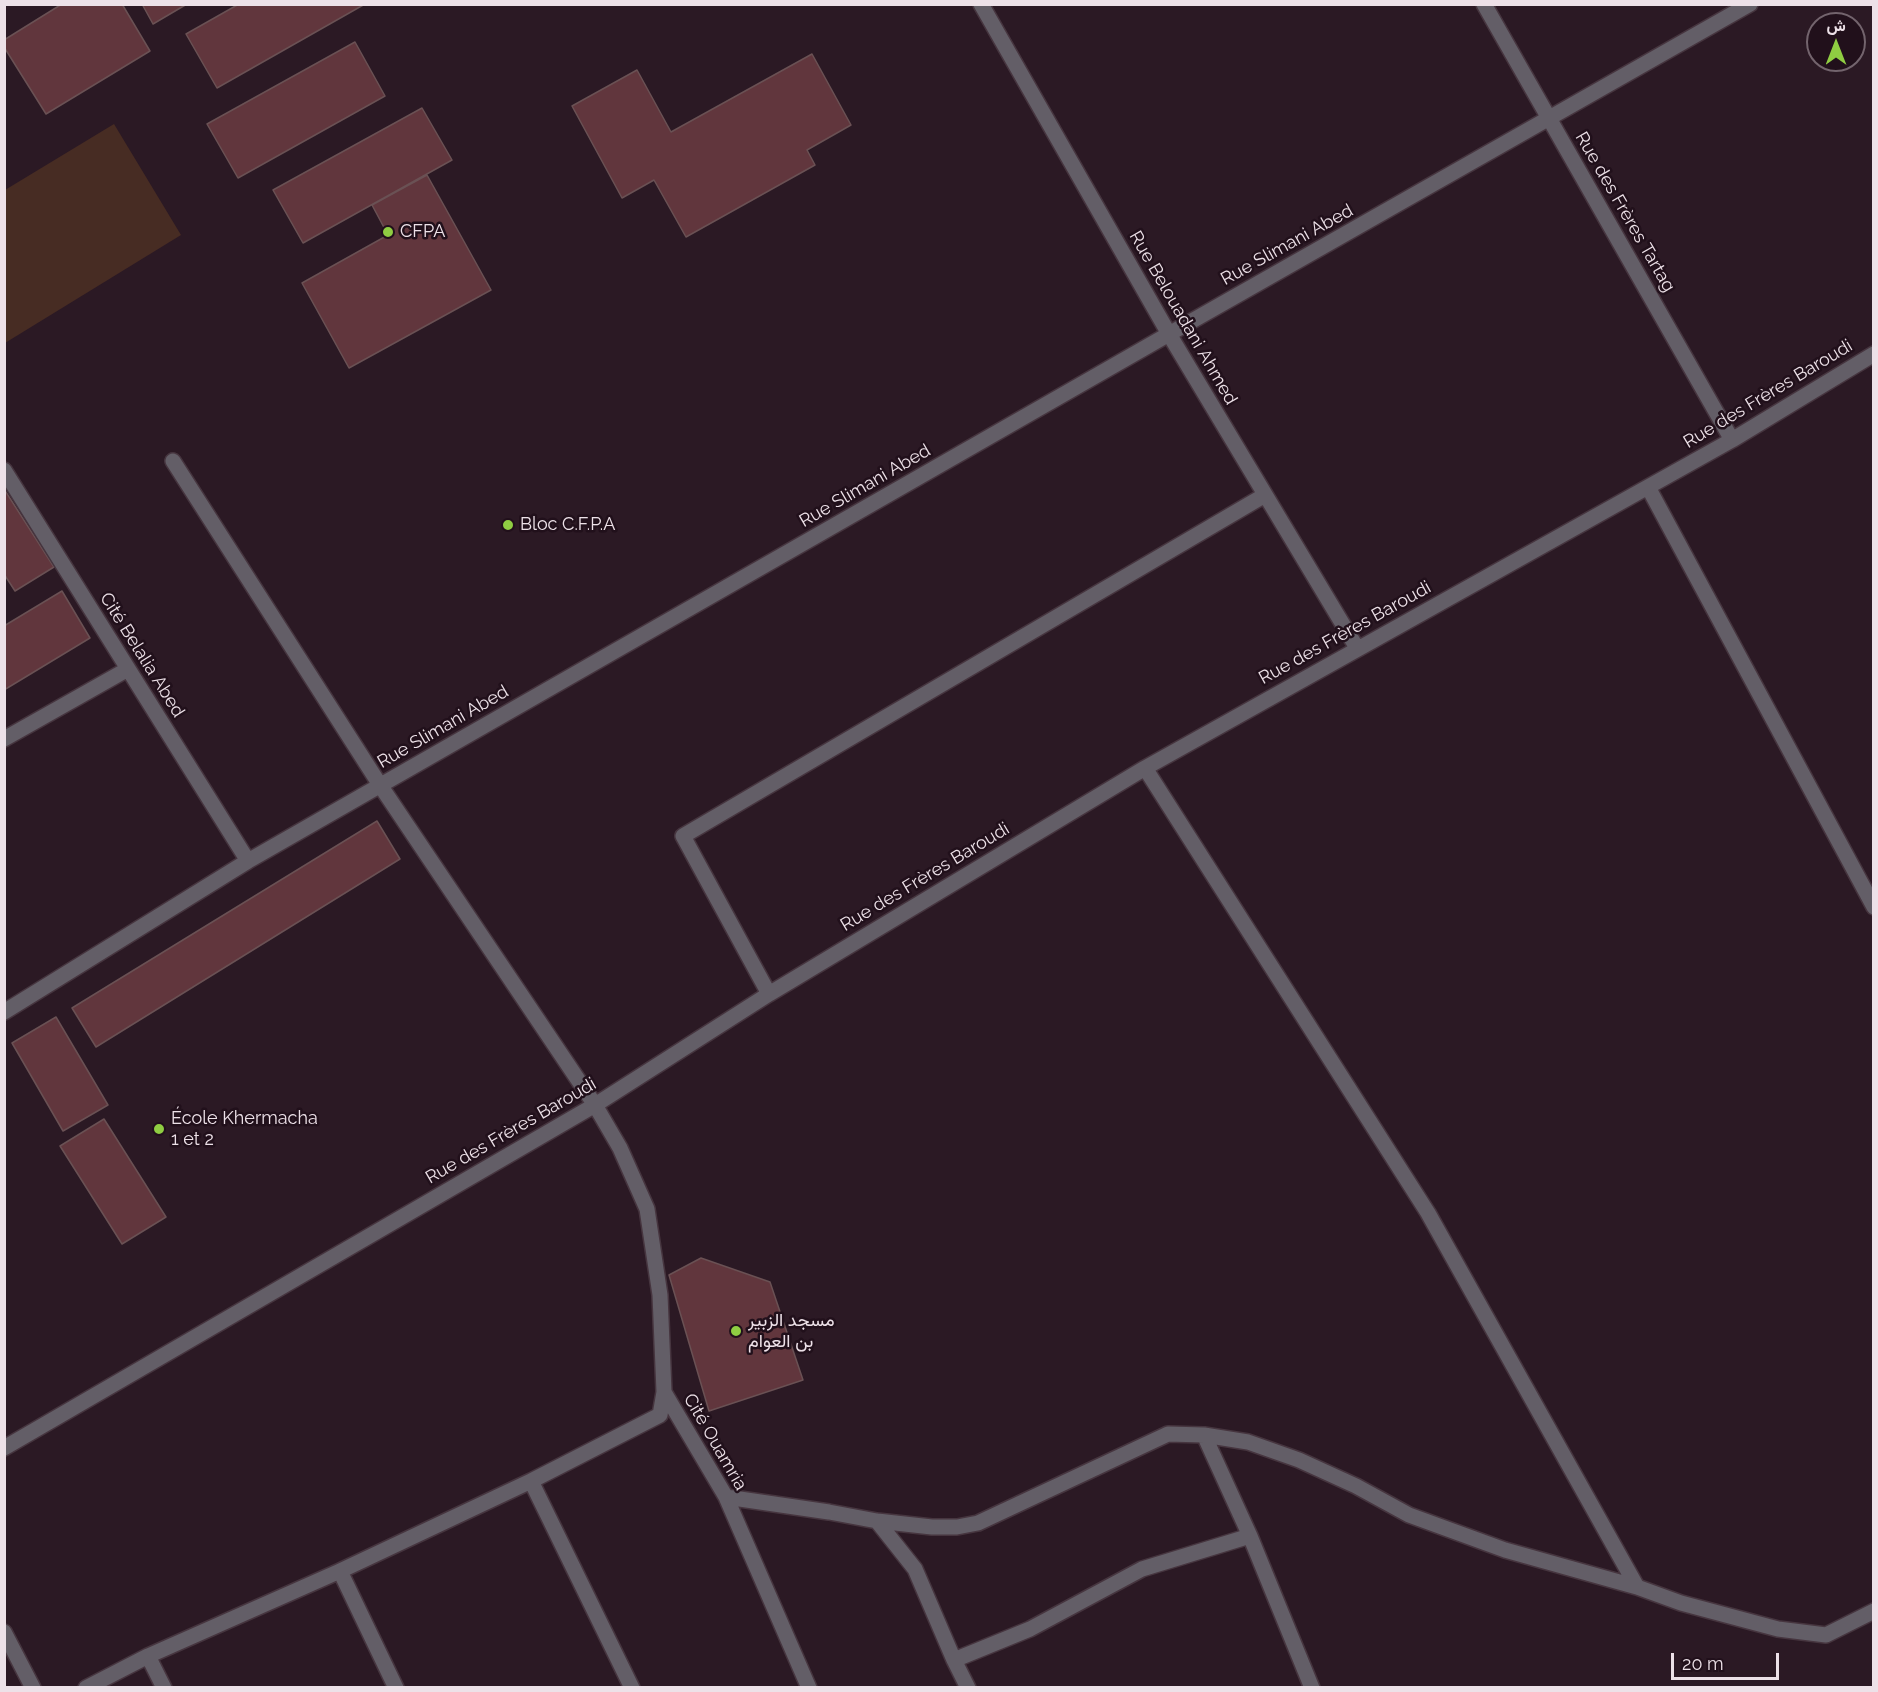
<!DOCTYPE html>
<meta charset="utf-8">
<style>
body{margin:0}
#map{position:relative;width:1878px;height:1692px;overflow:hidden;background:#2b1924;font-family:Raleway,Vazirmatn,sans-serif}
canvas{display:block}
.frame{position:absolute;inset:0;border:6px solid #ede1e8;pointer-events:none}
.north{position:absolute;left:1806px;top:12px;width:60px;height:60px;box-sizing:border-box;background:#21101b;border:2px solid #73646d;border-radius:50%;rotate:0deg;font-size:16px;font-weight:700;line-height:24px;text-align:center;color:#ede1e8}
.north::after{content:'';display:block;margin:auto;width:21px;height:27px;background:#8fcd42;clip-path:polygon(50% 0,100% 100%,50% 72%,0 100%)}
.scale{position:absolute;left:1671px;top:1653px;width:108px;height:27px;box-sizing:border-box;border:3px solid #ede1e8;border-top:0;padding-left:8px;font-size:18px;line-height:21px;white-space:nowrap;color:#ede1e8;-webkit-text-stroke:4px #21101b;paint-order:stroke}
</style>
<div id="map">
<canvas width="1878" height="1692"></canvas>
<div class="frame"></div>
<div class="north">ش</div>
<div class="scale">20 m</div>
</div>
<script>
const g = document.querySelector('canvas').getContext('2d');
g.lineJoin = 'round';
function fillPath(path, color) { g.fillStyle = color; g.fill(path, 'evenodd'); }
const poly = rows => new Path2D(rows.map(r => 'M' + r).join(''));
function strokePath(path, color, width, dash) { g.strokeStyle = color; g.lineWidth = width; g.lineCap = dash ? 'butt' : 'round'; g.setLineDash(dash || []); g.stroke(path); }
function label(font, color, halo, rows, align = 'center') {
  g.font = font + ' Raleway,Vazirmatn,sans-serif'; g.lineWidth = 5; g.setLineDash([]); g.textBaseline = 'middle'; g.strokeStyle = halo; g.fillStyle = color; for (const [text, x, y, turn = 0] of rows) {
    g.save(); g.translate(x, y); g.rotate((+turn || 0) * Math.PI / 180); g.textAlign = isNaN(turn) ? turn : align; if (halo) g.strokeText(text, 0, 0); g.fillText(text, 0, 0); g.restore();
  }
}
fillPath(poly([
 [114,124,181,235,5,343,5,190]
]), '#472c23');
const building = poly([
 [62,4,122,4,150,51,46,114,4,47,4,40,62,4],
 [142,4,187,4,153,24,142,4],
 [239,4,365,4,217,88,186,34,239,4],
 [355,42,385,96,238,178,207,124,355,42],
 [812,54,851,125,807,150,815,165,686,237,654,180,622,198,572,106,637,70,671,132,812,54],
 [422,108,452,160,303,243,273,190,422,108],
 [427,175,491,290,349,368,302,283,388,235,372,205,427,175],
 [4,489,54,567,15,591,4,574,4,489],
 [62,591,90,638,4,690,4,626,62,591],
 [377,821,400,859,96,1047,72,1008,377,821],
 [56,1017,108,1105,63,1131,12,1043,56,1017],
 [104,1119,166,1217,122,1244,60,1146,104,1119],
 [701,1258,770,1282,803,1380,709,1411,669,1275,701,1258]
]);
fillPath(building, '#61363d');
strokePath(building, '#6a5154', 1.5);
const minor = poly([
 [981,4,1169,334,1357,648],
 [1484,4,1732,440],
 [173,461,380,785,595,1105,620,1148,647,1209,660,1295,664,1392,726,1497,809,1688],
 [4,470,248,861],
 [1648,487,1874,907],
 [4,739,128,669],
 [1145,768,1428,1213,1637,1587,1681,1603,1778,1629,1826,1635,1874,1611],
 [769,994,683,836,1265,495],
 [4,1012,248,861,1169,334,1750,4],
 [1204,1435,1250,1536,1312,1688],
 [4,1448,595,1105,769,994,1145,768,1732,440,1874,354],
 [531,1481,632,1688],
 [726,1497,829,1512,877,1521,932,1527,957,1527,978,1523,1168,1434,1204,1435,1248,1442,1299,1460,1356,1486,1409,1515,1505,1550,1637,1587],
 [877,1521,915,1569,954,1660,968,1688],
 [340,1571,396,1688],
 [4,1632,33,1688],
 [148,1656,164,1688],
 [954,1660,1030,1629,1142,1569,1250,1536],
 [86,1688,148,1656,340,1571,531,1481,660,1415,664,1392]
]);
strokePath(minor, '#46353f', 18);
strokePath(minor, '#635e67', 15);
for (const [x, y, r, color] of [
 [388,232,6,"#8fcd42"],
 [508,525,6,"#8fcd42"],
 [159,1129,6,"#8fcd42"],
 [736,1331,6,"#8fcd42"]
]) { const dot = new Path2D(); dot.arc(x, y, r, 0, 2 * Math.PI); g.fillStyle = color; g.fill(dot); strokePath(dot, '#21101b', 2); }
label('18px', '#ede1e8', '#21101b', [
 ["Rue des Frères Tartag",1625,212,60],
 ["Rue Slimani Abed",1287,245,-29],
 ["Rue Belouadani Ahmed",1183,318,60],
 ["Rue des Frères Baroudi",1768,394,-31],
 ["Rue Slimani Abed",865,486,-30],
 ["Rue des Frères Baroudi",1345,633,-29],
 ["Cité Belalia Abed",142,655,58],
 ["Rue Slimani Abed",443,727,-30],
 ["Rue des Frères Baroudi",925,877,-31],
 ["Rue des Frères Baroudi",511,1131,-30],
 ["Cité Ouamria",715,1442,60]
]);
label('18px', '#ede1e8', '#21101b', [
 ["CFPA",400,232],
 ["Bloc C.F.P.A",520,525],
 ["École Khermacha",171,1119],
 ["1 et 2",171,1140],
 ["مسجد الزبير",748,1321],
 ["بن العوام",748,1342]
], 'left');
</script>
